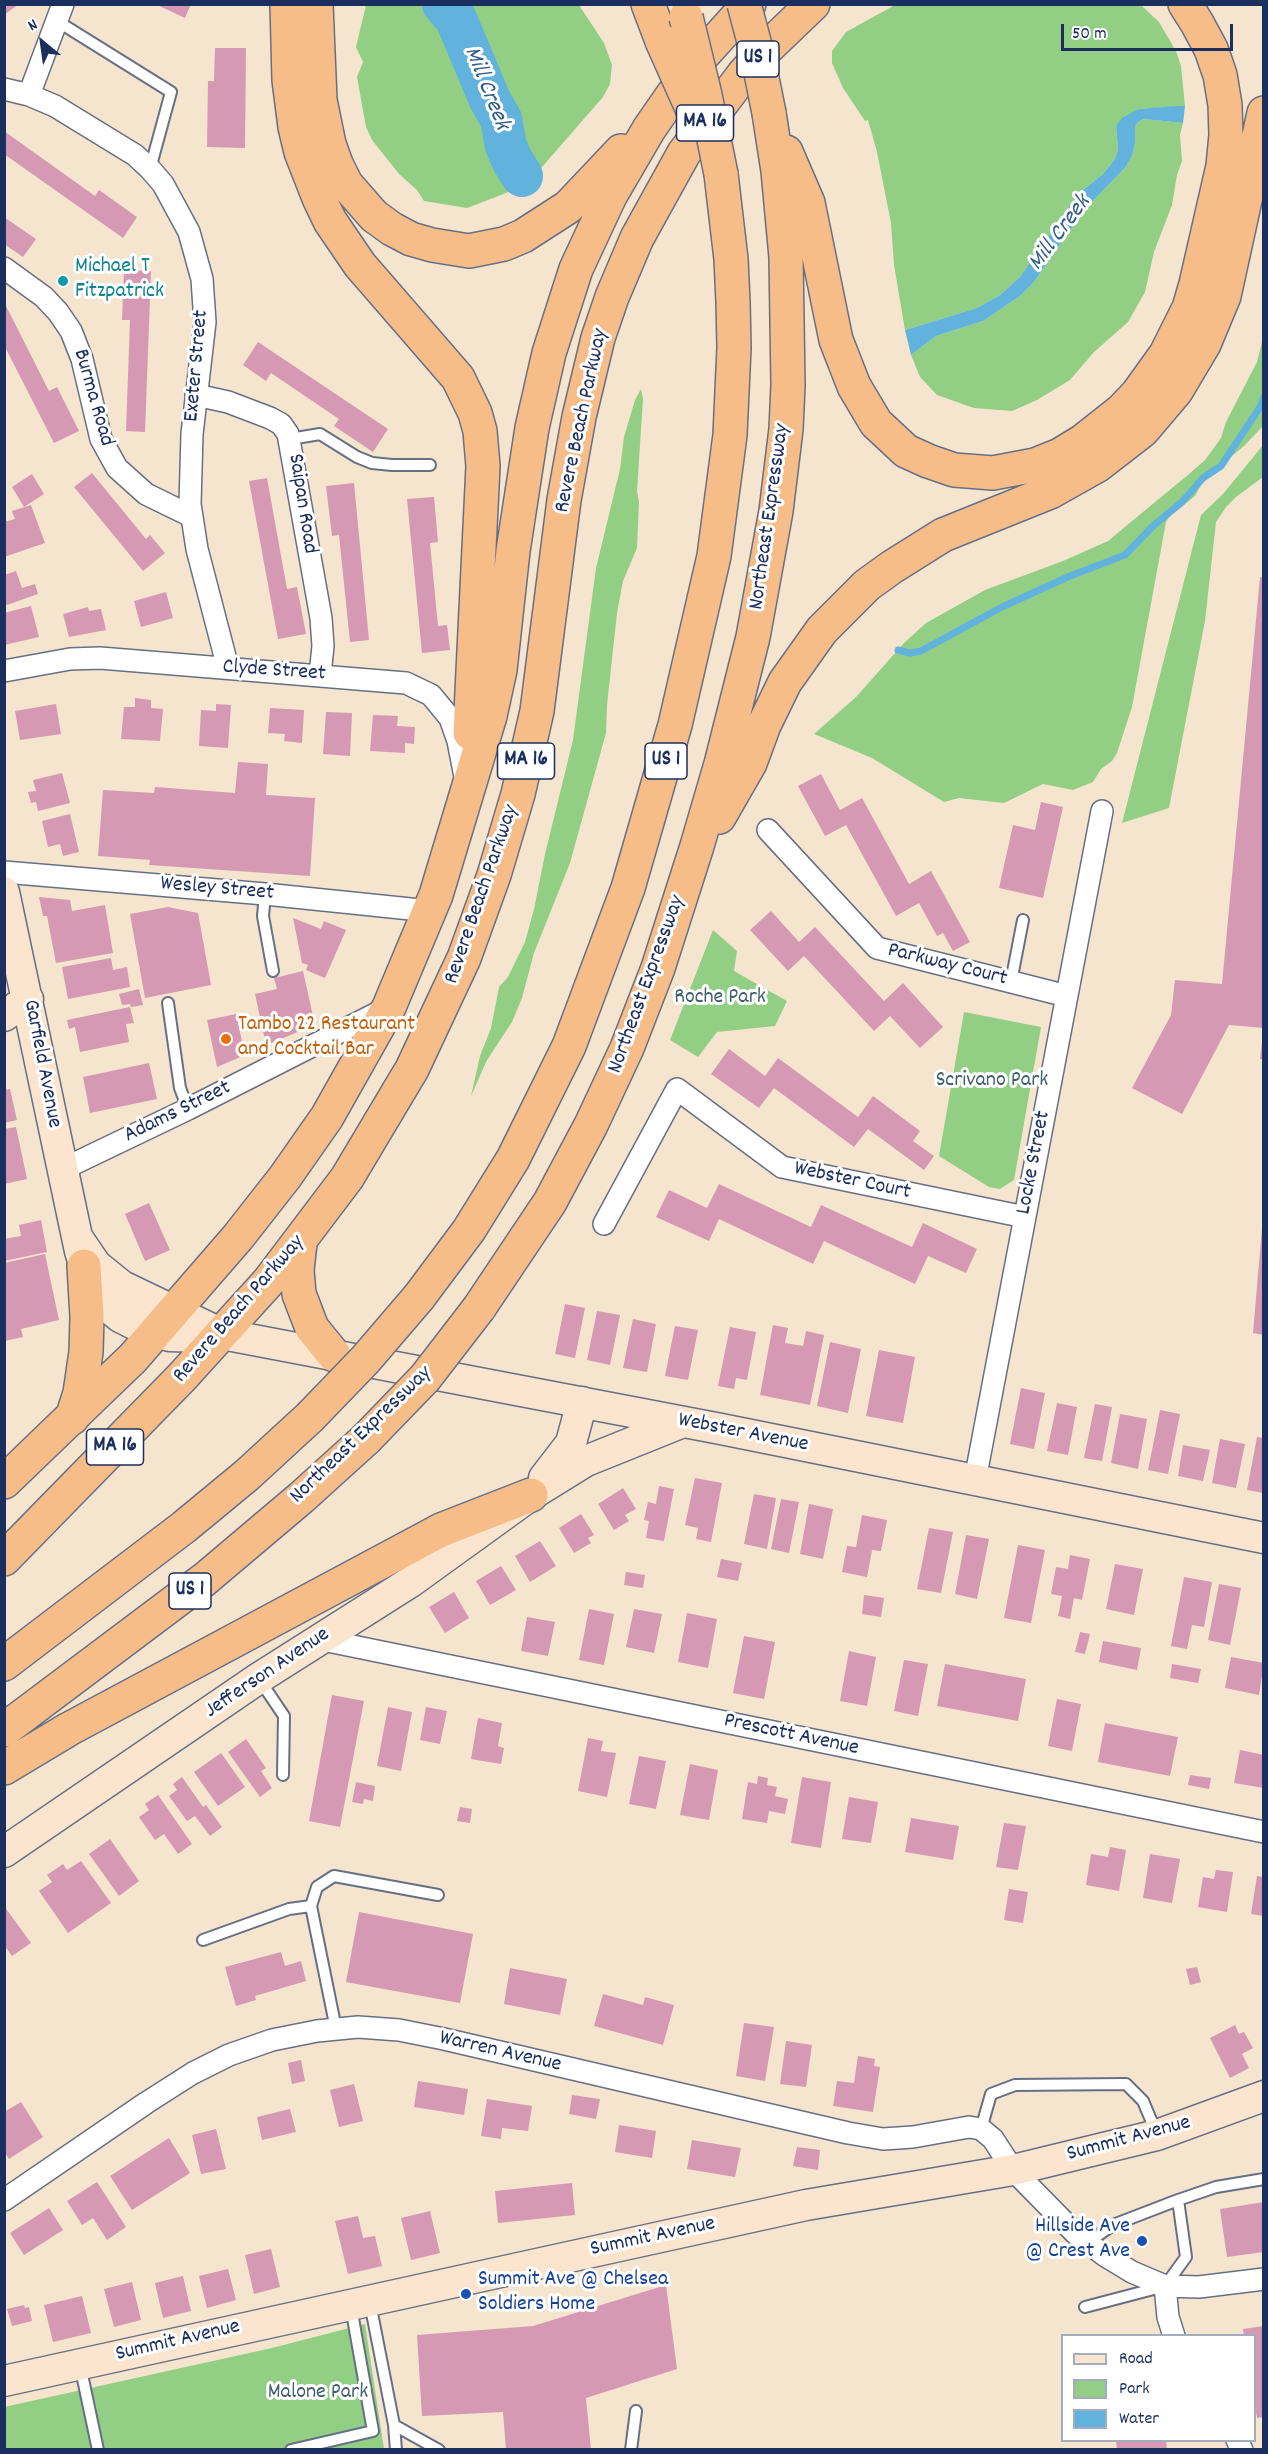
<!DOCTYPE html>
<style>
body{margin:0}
#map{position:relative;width:1268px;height:2454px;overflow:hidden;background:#f5e5ce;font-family:Dekko,sans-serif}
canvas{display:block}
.frame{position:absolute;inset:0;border:6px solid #1b2f5e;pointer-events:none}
.legend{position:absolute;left:1061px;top:2334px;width:195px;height:108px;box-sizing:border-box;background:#fff;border:2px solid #a4acbf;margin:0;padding:8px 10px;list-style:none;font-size:18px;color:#1b2f5e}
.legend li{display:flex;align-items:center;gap:12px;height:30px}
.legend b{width:30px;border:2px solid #a4acbf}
.north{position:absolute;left:12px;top:12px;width:60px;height:60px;-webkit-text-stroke:4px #fff;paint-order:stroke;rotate:331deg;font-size:16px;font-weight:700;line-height:24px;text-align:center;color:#1b2f5e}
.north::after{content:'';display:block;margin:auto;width:21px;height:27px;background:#1b2f5e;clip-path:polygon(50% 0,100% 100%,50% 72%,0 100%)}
.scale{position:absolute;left:1061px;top:24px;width:172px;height:27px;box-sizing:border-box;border:3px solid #1b2f5e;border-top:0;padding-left:8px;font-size:18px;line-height:21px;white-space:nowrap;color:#1b2f5e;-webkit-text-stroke:4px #fff;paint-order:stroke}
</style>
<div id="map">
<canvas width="1268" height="2454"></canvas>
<div class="frame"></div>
<ul class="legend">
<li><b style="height:8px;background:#fce5cf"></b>Road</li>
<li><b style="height:16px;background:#92cf85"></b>Park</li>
<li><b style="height:16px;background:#61b2dc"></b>Water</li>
</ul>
<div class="north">N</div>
<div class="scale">50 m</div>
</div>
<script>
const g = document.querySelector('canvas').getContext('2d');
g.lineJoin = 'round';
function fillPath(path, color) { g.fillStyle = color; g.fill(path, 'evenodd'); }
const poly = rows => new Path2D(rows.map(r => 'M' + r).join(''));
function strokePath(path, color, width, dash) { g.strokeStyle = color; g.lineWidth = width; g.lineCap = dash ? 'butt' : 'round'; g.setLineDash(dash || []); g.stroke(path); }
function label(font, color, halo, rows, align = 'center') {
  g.font = font + ' Dekko,sans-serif'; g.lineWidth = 6; g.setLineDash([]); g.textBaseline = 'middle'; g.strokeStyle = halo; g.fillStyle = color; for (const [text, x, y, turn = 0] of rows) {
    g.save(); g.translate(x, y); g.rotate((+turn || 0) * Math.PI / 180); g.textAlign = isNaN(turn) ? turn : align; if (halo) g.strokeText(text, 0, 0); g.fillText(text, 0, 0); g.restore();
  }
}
fillPath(poly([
 [366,5,579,5,604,43,612,65,610,84,603,97,542,167,524,183,506,193,467,208,424,201,417,190,399,174,372,140,366,127,357,77,363,62,356,47],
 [895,5,1141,5,1159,22,1176,51,1181,66,1185,106,1138,109,1116,126,1118,149,1115,159,1103,174,1078,194,1020,277,1000,295,977,308,905,330,894,265,891,223,877,152,868,120,865,121,843,88,832,63,832,51,846,32],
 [1144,119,1183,123,1180,135,1182,161,1177,175,1172,205,1154,252,1145,292,1128,322,1094,352,1070,380,1037,400,1012,411,974,408,937,395,920,377,911,355,936,336,983,321,1020,296,1034,282,1085,209,1125,168,1132,156,1135,144,1135,126,1138,122],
 [1263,338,1263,426,1244,446,1204,479,1195,496,1170,516,1166,522,1132,707,1117,753,1112,761,1101,769,1093,782,1073,790,1043,784,1004,803,959,798,944,802,872,758,814,734,856,697,904,643,926,623,985,590,1063,561,1108,541,1189,474,1205,460,1221,438,1226,422,1257,362],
 [641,389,643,399,637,491,639,502,637,548,623,581,617,613,607,705,606,733,570,863,534,953,522,998,512,1022,487,1060,471,1096,480,1056,491,1028,499,987,508,977,525,942,534,909,545,854,573,740,596,568,620,469,624,437,635,400],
 [1263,445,1263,477,1236,497,1226,507,1216,522,1205,621,1169,808,1122,823,1201,515,1223,494],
 [713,930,737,951,734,971,787,1001,775,1026,717,1032,698,1057,670,1040],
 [964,1012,1041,1027,1014,1180,1000,1189,989,1187,939,1156],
 [365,2324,384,2449,5,2449,4,2407,272,2348]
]), '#92cf85');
fillPath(poly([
 [1177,106,1185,106,1183,123,1144,119,1138,122,1135,126,1135,144,1132,156,1125,168,1085,209,1034,282,1020,296,983,321,936,336,911,355,905,330,977,308,1000,295,1020,277,1078,194,1103,174,1115,159,1118,149,1116,126,1122,118,1138,109]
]), '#61b2dc');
strokePath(poly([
 [898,650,910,653,921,651,1002,607,1070,576,1125,555,1153,526,1182,502,1203,478,1221,466,1260,407,1264,397]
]), '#61b2dc', 7);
strokePath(poly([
 [443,4,456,19,490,100,501,119,506,146,512,160,522,176]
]), '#61b2dc', 42);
fillPath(poly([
 [4,4,19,4,4,15],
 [155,4,191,4,185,18],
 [215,48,246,48,245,148,207,147,208,81,214,81],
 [4,131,95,196,99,190,137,217,123,238,4,154],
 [4,217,36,239,23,257,4,244],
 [124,270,151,271,145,432,126,431,130,320,122,320],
 [4,302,49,391,57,387,79,431,54,443,4,345],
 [258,342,388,429,373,452,334,426,339,419,271,373,266,381,243,365],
 [92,473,146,539,150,535,165,553,143,571,74,487],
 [32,474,44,494,24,507,12,487],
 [267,478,287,589,297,587,306,634,278,639,249,481],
 [354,483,369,640,350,642,339,535,332,536,326,486],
 [434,497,438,542,430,543,438,626,447,625,450,650,422,653,407,499],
 [31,505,45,543,4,557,4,522,15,519,12,511],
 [16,571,22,588,35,584,38,594,4,606,4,575],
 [1260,577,1264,578,1264,1028,1229,1025,1182,1114,1132,1088,1171,1015,1175,980,1222,984],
 [166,592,173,618,141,627,134,601],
 [31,606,39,637,4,645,4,613],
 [88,607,89,611,101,609,106,630,69,637,63,614],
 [135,698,151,700,151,708,163,709,160,741,121,739,124,707,135,707],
 [56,704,61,734,20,740,15,711],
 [216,704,231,705,228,748,199,746,201,710,216,711],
 [270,708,304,710,302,743,284,741,285,734,268,733],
 [326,712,352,713,350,756,323,754],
 [373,715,398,716,397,726,415,727,414,744,405,743,405,753,370,751],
 [238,762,268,764,266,795,315,798,310,876,149,865,150,860,98,856,103,790,154,793,155,787,235,793],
 [62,773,70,803,38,811,36,802,31,803,28,792,36,791,33,780],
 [821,774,840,810,862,798,909,884,931,871,970,942,953,951,943,933,937,936,919,903,896,916,846,825,825,836,798,786],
 [1041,802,1063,807,1043,898,999,888,1013,825,1035,830],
 [70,814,79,852,63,856,60,844,48,847,42,821],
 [39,897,70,900,72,911,105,905,113,953,56,963,47,916,43,916],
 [168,907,198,913,211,985,145,998,130,914],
 [771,911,799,942,815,927,884,1001,903,983,943,1027,920,1048,890,1016,874,1031,804,956,788,971,750,930],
 [293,918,321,929,324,921,346,930,325,978,306,970,308,965,302,963],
 [111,958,113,970,127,967,130,987,68,999,62,967],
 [303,971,315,1025,266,1045,255,994,277,989,274,978],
 [139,989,143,1005,131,1007,130,1004,122,1005,119,994],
 [130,1007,134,1023,126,1024,129,1042,80,1052,75,1027,69,1029,67,1020],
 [236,1014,245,1055,217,1067,207,1020],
 [1262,1043,1264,1043,1264,1059,1260,1059],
 [729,1049,765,1076,778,1058,858,1117,873,1096,920,1131,913,1141,934,1156,924,1170,868,1129,854,1147,774,1088,759,1108,711,1074],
 [149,1063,157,1099,90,1113,83,1077],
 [10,1089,17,1120,4,1123,4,1090],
 [16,1127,27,1179,4,1184,4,1129],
 [719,1184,811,1227,821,1205,912,1247,923,1223,977,1249,966,1273,928,1256,915,1284,824,1241,813,1264,719,1219,709,1241,656,1217,669,1190,707,1208],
 [149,1203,170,1250,145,1261,125,1214],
 [41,1220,47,1252,4,1261,4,1239,21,1236,19,1225],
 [1262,1228,1264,1228,1264,1335,1253,1333],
 [45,1254,59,1320,21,1329,23,1337,4,1341,4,1263],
 [565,1304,585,1308,575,1358,555,1354],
 [597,1311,620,1315,610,1365,587,1360],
 [633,1319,656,1324,647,1372,623,1368],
 [773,1325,788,1328,785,1343,803,1346,806,1331,824,1335,810,1405,760,1395],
 [675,1326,698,1330,688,1380,665,1376],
 [730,1327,756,1332,747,1380,736,1378,734,1389,718,1386],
 [830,1342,861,1349,848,1413,817,1406],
 [879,1350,915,1357,903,1423,866,1416],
 [1021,1388,1045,1393,1034,1449,1010,1444],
 [1057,1403,1077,1407,1068,1455,1047,1451],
 [1095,1404,1112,1407,1102,1461,1084,1458],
 [1160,1410,1180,1414,1168,1474,1148,1470],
 [1120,1414,1147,1419,1138,1469,1111,1463],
 [1257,1437,1264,1438,1264,1493,1247,1490],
 [1220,1439,1245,1444,1236,1488,1212,1483],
 [1183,1445,1210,1450,1203,1481,1178,1476],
 [695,1478,722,1483,711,1542,696,1539,698,1528,685,1525],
 [659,1486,674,1489,664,1541,646,1538,649,1521,644,1520,648,1502,656,1504],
 [623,1488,636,1509,625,1515,629,1521,614,1530,598,1504],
 [754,1494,776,1498,767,1549,744,1544],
 [781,1499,799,1502,789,1553,771,1549],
 [809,1504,833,1509,823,1559,800,1554],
 [581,1514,594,1535,588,1538,591,1543,574,1553,559,1528],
 [862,1515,887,1520,881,1551,872,1550,867,1577,842,1572,847,1546,856,1547],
 [929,1528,953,1532,941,1593,917,1589],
 [966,1535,989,1539,977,1599,955,1594],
 [540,1541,556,1566,530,1582,515,1556],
 [1018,1545,1045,1550,1031,1623,1004,1618],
 [1070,1555,1090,1559,1082,1600,1074,1598,1070,1619,1058,1616,1062,1596,1051,1594,1056,1567,1068,1569],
 [721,1559,742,1563,738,1581,717,1577],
 [1115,1564,1143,1569,1134,1615,1106,1609],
 [501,1566,516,1590,490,1605,476,1581],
 [626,1572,645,1575,643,1588,624,1585],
 [1184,1577,1212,1582,1204,1627,1192,1625,1187,1649,1171,1646],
 [1219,1584,1241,1588,1230,1645,1208,1640],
 [454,1592,469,1618,445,1633,429,1607],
 [864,1595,884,1598,881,1617,862,1614],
 [589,1609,614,1614,604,1665,579,1660],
 [634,1609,662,1614,654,1653,626,1647],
 [687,1613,717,1619,708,1668,678,1662],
 [527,1617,555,1622,548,1656,521,1651],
 [1080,1632,1090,1634,1085,1654,1075,1652],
 [744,1636,775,1642,764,1699,733,1693],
 [1103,1641,1141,1648,1137,1670,1099,1662],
 [849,1651,876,1657,867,1706,840,1701],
 [1231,1657,1264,1663,1259,1695,1225,1688],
 [904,1660,928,1664,918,1716,894,1711],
 [945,1664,1026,1679,1018,1721,937,1706],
 [1172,1664,1201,1669,1198,1683,1170,1678],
 [332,1695,364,1701,340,1827,309,1821],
 [1057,1699,1081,1704,1072,1751,1048,1746],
 [388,1707,412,1712,401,1771,377,1766],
 [426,1707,447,1711,440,1744,420,1740],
 [478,1718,502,1723,498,1746,504,1748,501,1764,471,1759],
 [1105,1723,1178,1737,1170,1776,1098,1762],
 [588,1738,603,1741,601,1751,616,1753,607,1797,578,1791],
 [246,1739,266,1768,261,1771,272,1788,260,1797,228,1752],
 [1240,1750,1264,1755,1264,1788,1234,1783],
 [221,1753,245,1787,218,1806,194,1772],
 [639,1756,666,1761,656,1809,629,1804],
 [690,1764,718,1770,709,1820,680,1815],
 [1190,1775,1211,1778,1209,1789,1188,1785],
 [758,1776,768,1778,767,1785,777,1787,775,1796,788,1799,785,1814,769,1811,767,1823,742,1819,748,1782,757,1784],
 [182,1777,203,1807,206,1805,222,1827,210,1836,195,1816,187,1821,169,1796,177,1790,173,1784],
 [802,1777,831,1782,821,1848,791,1843],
 [356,1782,375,1786,373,1801,364,1799,363,1804,352,1802],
 [158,1795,192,1844,178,1854,164,1834,155,1840,139,1817,149,1810,145,1804],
 [849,1797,878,1802,871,1843,842,1839],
 [460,1807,472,1809,470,1823,457,1821],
 [911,1818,959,1826,953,1860,905,1852],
 [1004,1823,1026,1826,1018,1870,996,1867],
 [110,1839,139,1881,119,1896,89,1854],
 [1110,1847,1126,1850,1119,1891,1086,1885,1091,1854,1108,1857],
 [1150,1854,1180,1859,1172,1903,1143,1898],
 [81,1861,111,1903,68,1933,39,1891,52,1882,47,1875,63,1864,67,1870],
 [1216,1870,1233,1872,1227,1912,1198,1907,1203,1877,1214,1879],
 [1257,1876,1264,1877,1264,1916,1251,1914],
 [1009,1889,1028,1892,1023,1923,1004,1920],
 [4,1906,31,1943,12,1956,4,1945],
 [359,1912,473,1934,460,2003,346,1982],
 [281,1952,285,1966,301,1961,306,1981,255,1996,256,2000,236,2006,225,1967],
 [1197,1967,1201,1982,1190,1985,1186,1969],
 [510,1968,567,1979,560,2015,504,2004],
 [603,1994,643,2005,645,1997,674,2005,663,2045,594,2026],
 [744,2023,774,2027,765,2081,736,2076],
 [1235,2025,1239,2034,1244,2032,1253,2048,1242,2054,1249,2068,1230,2078,1210,2038],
 [786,2041,812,2045,806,2087,780,2084],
 [858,2056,875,2059,874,2066,880,2067,873,2112,833,2106,837,2081,854,2083],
 [301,2060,305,2081,292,2084,288,2063],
 [418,2081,468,2089,464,2115,414,2107],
 [354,2084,363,2121,339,2127,330,2090],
 [572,2095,600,2099,596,2119,569,2114],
 [487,2099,532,2106,528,2131,502,2128,501,2139,481,2136],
 [21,2102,43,2137,9,2159,4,2151,4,2112],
 [290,2109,296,2132,262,2140,257,2117],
 [619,2125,656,2131,652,2158,615,2152],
 [216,2129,226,2169,201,2174,192,2135],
 [169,2138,190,2173,132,2210,110,2176],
 [692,2140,741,2148,735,2177,687,2169],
 [797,2147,820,2150,818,2170,793,2166],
 [97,2182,126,2227,107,2240,93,2218,82,2225,67,2201],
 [572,2183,575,2215,498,2223,495,2191],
 [1264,2202,1264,2252,1227,2257,1220,2209],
 [49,2208,63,2230,24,2255,10,2233],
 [430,2211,440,2253,411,2260,401,2218],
 [358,2216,363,2238,375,2236,382,2266,348,2274,335,2221],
 [271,2249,280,2287,254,2294,245,2255],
 [228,2269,236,2300,207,2308,199,2276],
 [183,2276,191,2311,163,2318,155,2283],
 [132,2282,141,2320,114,2327,104,2289],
 [666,2285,677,2369,586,2398,591,2450,506,2450,503,2412,422,2416,417,2335,533,2326],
 [82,2296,91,2333,53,2342,44,2305],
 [24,2305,25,2308,29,2307,32,2321,12,2326,7,2309],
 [1264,2326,1264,2417,1257,2418,1254,2401,1254,2336,1244,2336,1243,2329],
 [1116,2440,1166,2440,1167,2450,1117,2450]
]), '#d599b4');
const lane = poly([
 [57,21,171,92,150,169],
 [290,439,320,434,357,457,372,463,392,465,430,465],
 [265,894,263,916,273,971],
 [1011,982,1023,920],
 [168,1003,180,1088,188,1109],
 [259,1679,284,1716,283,1775],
 [203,1940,289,1909,311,1906],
 [336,2029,311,1906,317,1887,334,1876,438,1895],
 [981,2129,991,2094,1015,2085,1126,2084,1143,2101,1157,2134],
 [1087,2243,1113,2225,1178,2200,1216,2187,1264,2179],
 [370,2303,394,2425,396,2450],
 [1085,2307,1165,2286,1186,2257,1178,2200],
 [80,2365,98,2450],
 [394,2425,439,2450],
 [291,2450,373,2431,351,2307],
 [631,2450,636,2411]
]);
const street = poly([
 [4,89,29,95,55,106,135,155,150,169,163,184,189,232,202,279,205,322,192,434,190,504,197,549,228,668],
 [29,95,63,4],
 [4,268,44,297,58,312,71,331,82,359,101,439,117,468,146,494,191,516],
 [196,395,228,402,270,418,281,424,288,434,321,618,323,646,320,675],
 [4,671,70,659,100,658,406,683,431,695,450,718,458,741,466,782],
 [768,830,877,948,1067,996],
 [4,872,265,894,430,911],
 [63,1169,188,1109,387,1008],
 [604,1224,677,1089,782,1167,1025,1217],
 [975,1480,1102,811],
 [318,1639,1264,1832],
 [4,2200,146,2103,193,2073,229,2055,272,2040,317,2031,358,2027,399,2030,444,2039,848,2133,883,2139,913,2137,969,2127,981,2129,993,2139,1013,2170,1075,2233,1104,2255,1132,2272,1165,2286,1199,2287,1264,2279],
 [1165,2286,1168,2317,1174,2336],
 [1237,2440,1242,2450]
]);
const secondary = poly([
 [4,892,80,1251,89,1280,109,1308,120,1317,144,1329,170,1336,202,1337,220,1334],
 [4,1016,28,999],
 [77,1237,96,1265,122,1286,222,1334,721,1429,1264,1538],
 [544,1478,571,1443,582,1402],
 [4,1852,259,1678,412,1581,531,1495,586,1461,683,1422],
 [4,2381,806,2205,1013,2170,1157,2135,1264,2096]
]);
const highway = poly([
 [287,4,289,80,295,127,301,152,319,198,330,221,360,265,458,378,475,413,480,431,483,466,470,733],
 [316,4,320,100,329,144,336,164,346,184,374,216,392,229,411,239,432,245,469,251,504,244,523,236,568,207,621,151],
 [648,4,662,41],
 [786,152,808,203,836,340,854,386,876,423,906,451,928,461,954,470,993,473,1035,465,1060,455,1083,441,1121,411,1138,393,1166,354,1189,308,1196,284,1223,166,1226,135,1225,105,1220,75,1211,49,1197,23,1185,4],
 [719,817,750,763,764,725,785,682,822,630,867,585,892,567,943,535,1050,492,1098,465,1142,431,1176,391,1204,344,1224,296,1264,113],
 [300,1243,297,1270,299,1294,312,1328,334,1355],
 [419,1297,469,1230,513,1159,569,1046,628,888,675,725,714,556,730,435,734,348,733,302,731,259,721,174],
 [479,1308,550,1202,591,1125,627,1048,658,968,697,846,721,764,753,637,776,511,786,429,788,385,786,257,778,171,769,113],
 [72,1418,80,1393,86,1352,87,1317,84,1266],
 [4,1482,133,1358,238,1237,285,1177,327,1117,389,1007,436,895,490,716,500,670,513,551,532,428,549,353,576,269,610,196,649,129,692,67,749,4],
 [4,1559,182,1377,269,1281,347,1178,412,1069,464,958,494,875,518,794,537,711,564,500,579,417,598,338,612,297,637,238,684,153,743,75,766,49,813,4],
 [4,1664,184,1527,247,1475,310,1417],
 [4,1730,205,1579,302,1497,366,1439],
 [4,1768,69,1729,441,1530,531,1495]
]);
strokePath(lane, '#676f85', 14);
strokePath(street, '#676f85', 24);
strokePath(secondary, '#676f85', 33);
strokePath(highway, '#676f85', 36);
strokePath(lane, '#fff', 10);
strokePath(street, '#fff', 21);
strokePath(secondary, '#fce5cf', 30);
strokePath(highway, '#f7bd88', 33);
const highwayBridge = poly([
 [744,4,757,53,769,113],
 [686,17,705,95,721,174],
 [662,41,695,115],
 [310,1417,365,1360,419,1297],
 [366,1439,425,1378,479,1308]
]);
strokePath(highwayBridge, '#676f85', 36, []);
strokePath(highwayBridge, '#f7bd88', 33);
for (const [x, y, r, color] of [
 [63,281,6,"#0f9aa8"],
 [226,1039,6,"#e8710a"],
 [1142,2241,6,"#1a4fb4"],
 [466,2294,6,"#1a4fb4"]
]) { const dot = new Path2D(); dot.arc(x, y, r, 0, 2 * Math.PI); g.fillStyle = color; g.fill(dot); strokePath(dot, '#fff', 2); }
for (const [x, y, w] of [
 [758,59,42],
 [705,123,57],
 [526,761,57],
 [666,761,42],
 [115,1447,57],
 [190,1591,42]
]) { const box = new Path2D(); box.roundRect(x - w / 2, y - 18, w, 36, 4.5); g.fillStyle = '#fff'; g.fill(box); strokePath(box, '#1b2f5e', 1.5); }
label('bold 21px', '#1b2f5e', null, [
 ["US 1",758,59],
 ["MA 16",705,123],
 ["MA 16",526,761],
 ["US 1",666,761],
 ["MA 16",115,1447],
 ["US 1",190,1591]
]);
label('22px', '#0d838f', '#fff', [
 ["Michael T",75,268],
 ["Fitzpatrick",75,293]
], 'left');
label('22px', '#1b2f5e', '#fff', [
 ["Exeter Street",198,366,-85],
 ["Burma Road",92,398,74],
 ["Revere Beach Parkway",583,421,-78],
 ["Saipan Road",301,504,81],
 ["Northeast Expressway",771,517,-82],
 ["Clyde Street",274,672,4],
 ["Wesley Street",217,890,5],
 ["Revere Beach Parkway",483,895,-71],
 ["Parkway Court",947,966,14],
 ["Northeast Expressway",648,985,-70],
 ["Garfield Avenue",41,1064,79],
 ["Adams Street",178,1113,-26],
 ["Locke Street",1035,1163,-79],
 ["Webster Court",852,1182,12],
 ["Revere Beach Parkway",240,1310,-49],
 ["Webster Avenue",743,1434,11],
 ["Northeast Expressway",362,1436,-44],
 ["Jefferson Avenue",268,1674,-34],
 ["Prescott Avenue",791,1736,12],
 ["Warren Avenue",500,2053,13],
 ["Summit Avenue",1129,2140,-15],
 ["Summit Avenue",653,2238,-12],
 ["Summit Avenue",178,2342,-13]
]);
label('22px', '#3f5f6a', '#fff', [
 ["Roche Park",720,999],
 ["Scrivano Park",992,1082],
 ["Malone Park",318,2394]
]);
label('22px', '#c56008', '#fff', [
 ["Tambo 22 Restaurant",238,1026],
 ["and Cocktail Bar",238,1051]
], 'left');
label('22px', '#164399', '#fff', [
 ["Hillside Ave",1130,2228],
 ["@ Crest Ave",1130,2253],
 ["Summit Ave @ Chelsea",478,2281,"left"],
 ["Soldiers Home",478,2306,"left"]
], 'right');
label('italic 24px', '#345d8a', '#fff', [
 ["Mill Creek",485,89,68],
 ["Mill Creek",1061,234,-53]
]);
</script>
